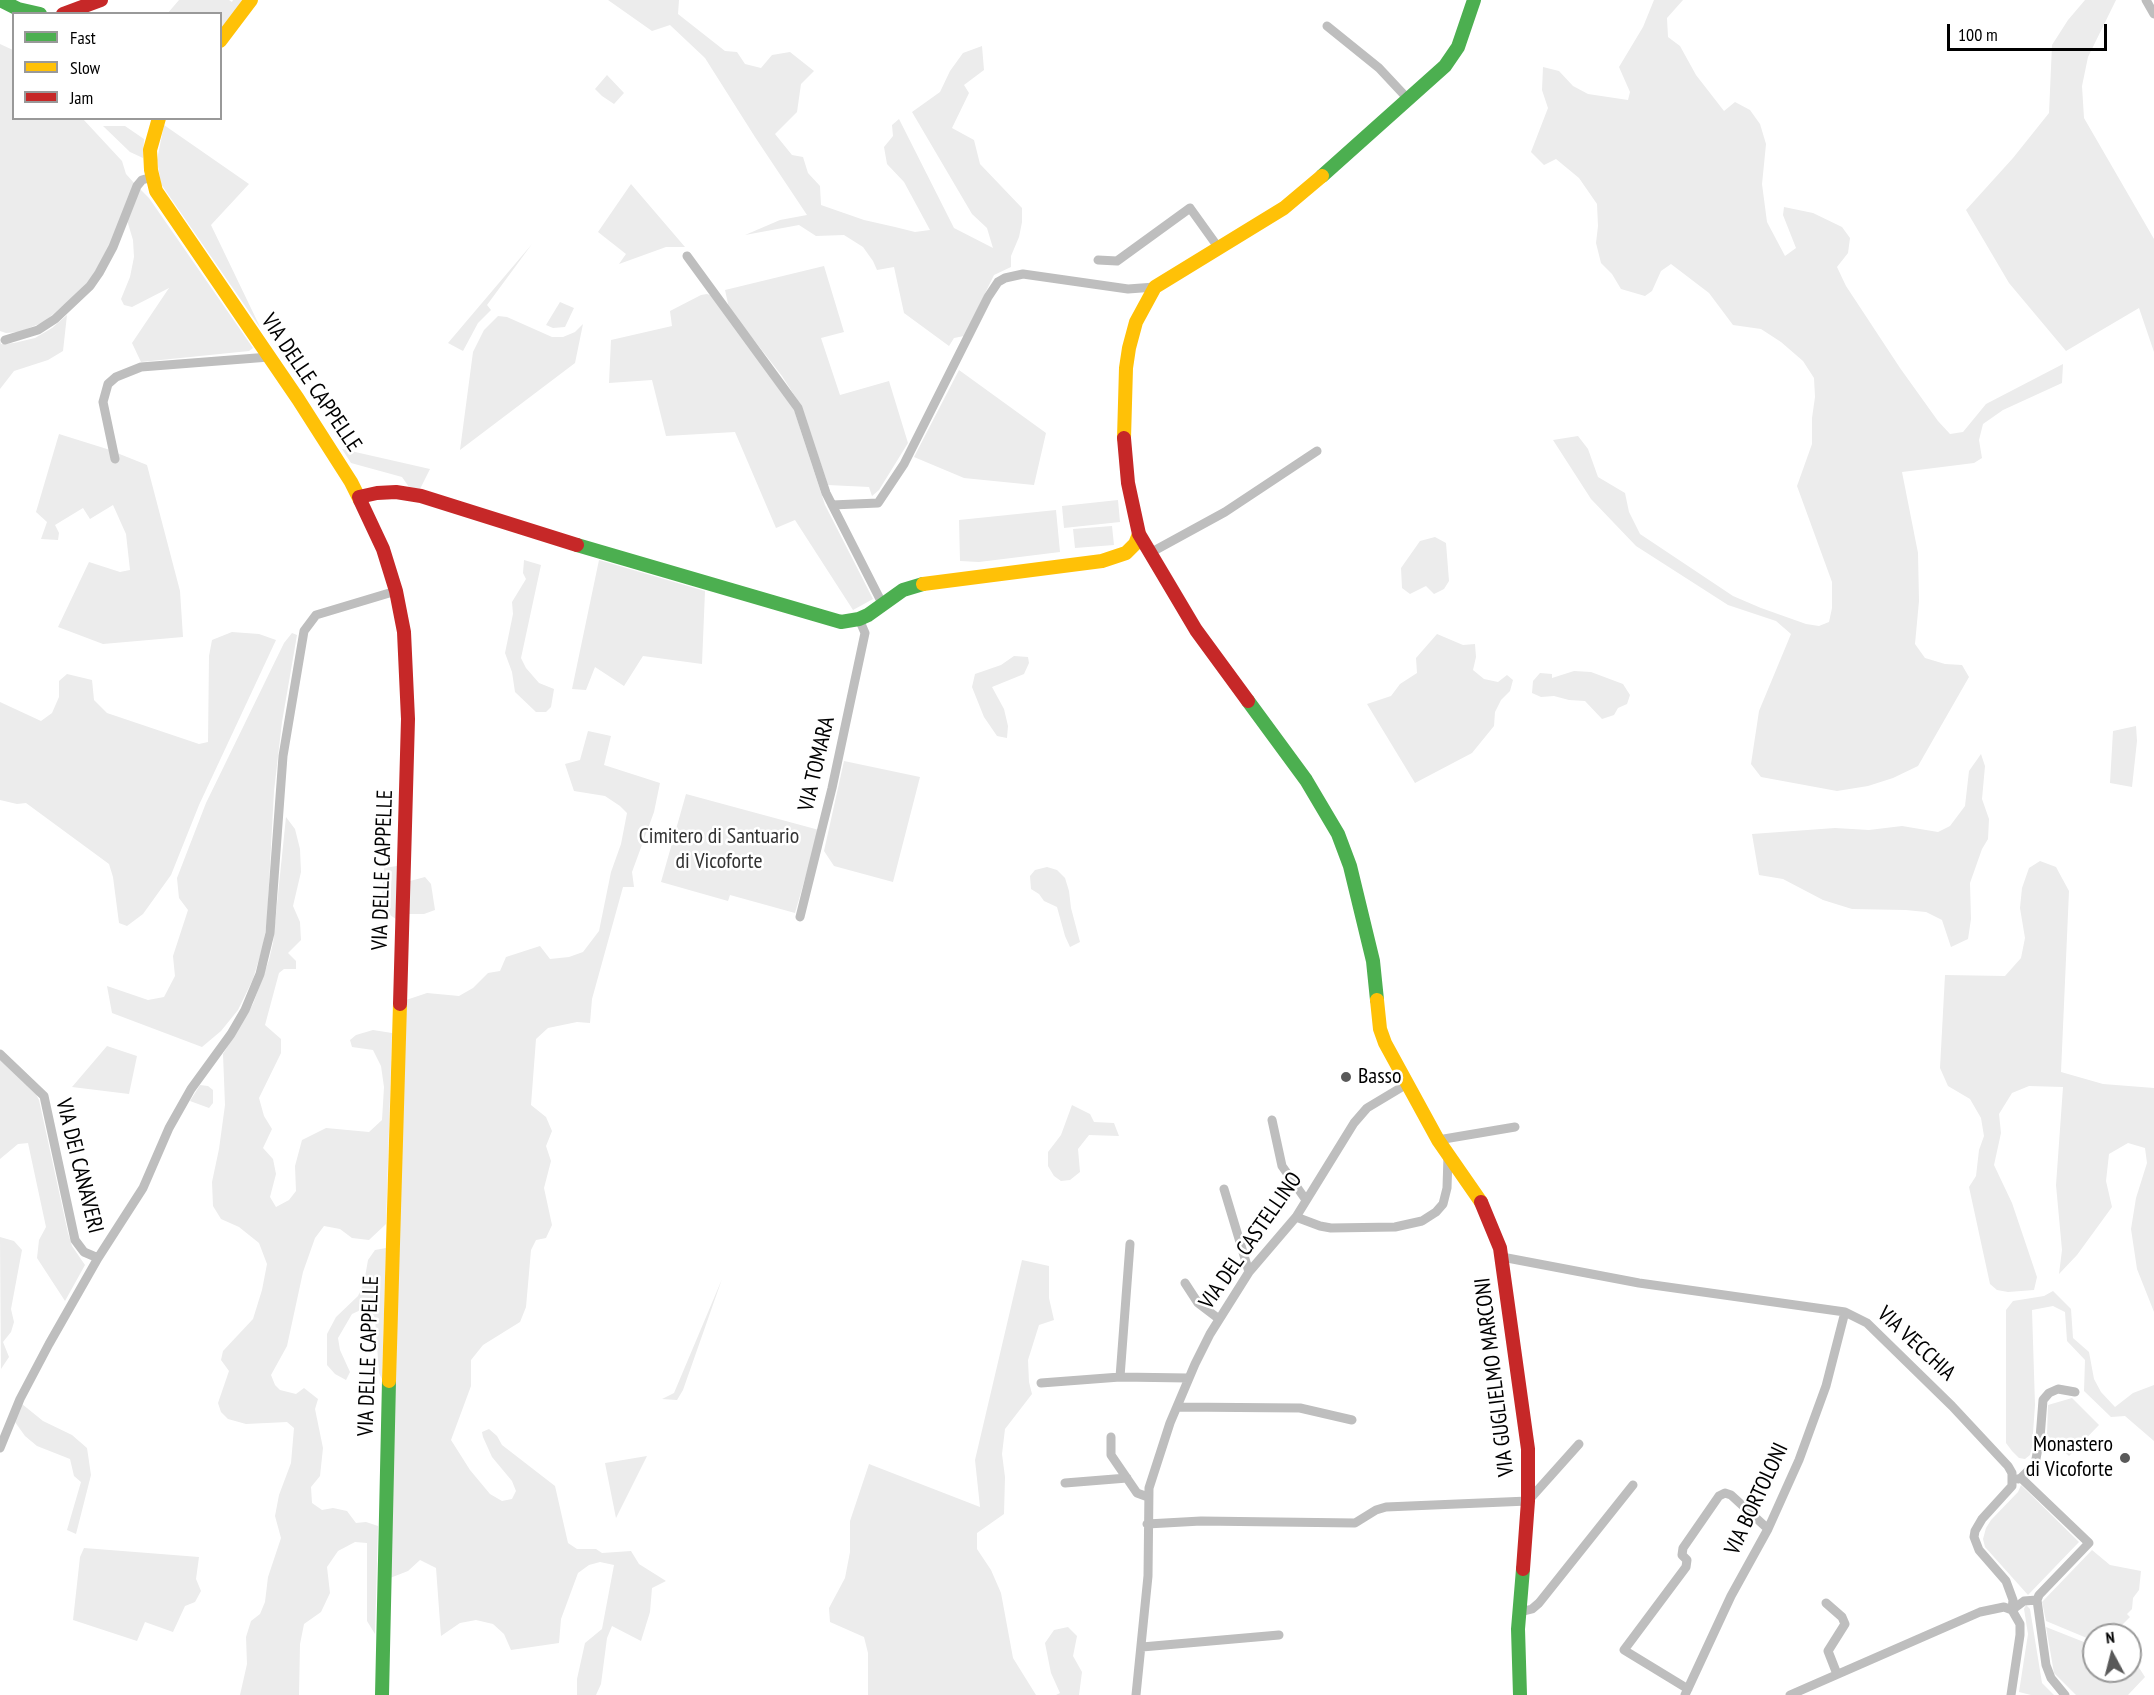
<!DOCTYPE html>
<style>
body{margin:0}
#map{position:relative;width:2154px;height:1695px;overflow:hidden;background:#fff;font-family:"PT Sans Narrow",sans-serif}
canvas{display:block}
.legend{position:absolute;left:12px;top:12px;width:210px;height:108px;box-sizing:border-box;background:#fff;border:2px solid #999;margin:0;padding:8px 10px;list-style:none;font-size:18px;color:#000}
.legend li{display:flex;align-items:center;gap:12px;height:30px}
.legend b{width:30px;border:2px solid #999}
.north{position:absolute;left:2082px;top:1623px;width:60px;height:60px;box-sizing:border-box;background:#fff;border:2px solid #999;border-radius:50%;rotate:353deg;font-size:16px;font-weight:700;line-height:24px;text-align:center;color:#000}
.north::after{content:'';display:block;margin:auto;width:21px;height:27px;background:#595959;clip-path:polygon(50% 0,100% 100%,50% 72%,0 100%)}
.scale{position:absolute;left:1947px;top:24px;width:160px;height:27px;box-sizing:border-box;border:3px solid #000;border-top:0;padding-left:8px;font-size:18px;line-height:21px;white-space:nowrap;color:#000;-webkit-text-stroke:4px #fff;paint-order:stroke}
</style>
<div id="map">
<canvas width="2154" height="1695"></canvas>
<ul class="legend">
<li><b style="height:8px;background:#4caf50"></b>Fast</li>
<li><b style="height:8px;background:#ffc107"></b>Slow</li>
<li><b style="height:8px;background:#c62828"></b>Jam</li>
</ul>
<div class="north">N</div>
<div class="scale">100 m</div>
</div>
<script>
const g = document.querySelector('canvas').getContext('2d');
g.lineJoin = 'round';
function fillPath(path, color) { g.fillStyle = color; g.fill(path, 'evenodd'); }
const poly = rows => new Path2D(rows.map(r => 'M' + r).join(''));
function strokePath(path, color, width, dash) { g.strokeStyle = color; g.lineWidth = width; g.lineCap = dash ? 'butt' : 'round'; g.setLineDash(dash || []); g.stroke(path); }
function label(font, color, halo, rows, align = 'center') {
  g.font = font + ' "PT Sans Narrow",sans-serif'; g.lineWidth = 5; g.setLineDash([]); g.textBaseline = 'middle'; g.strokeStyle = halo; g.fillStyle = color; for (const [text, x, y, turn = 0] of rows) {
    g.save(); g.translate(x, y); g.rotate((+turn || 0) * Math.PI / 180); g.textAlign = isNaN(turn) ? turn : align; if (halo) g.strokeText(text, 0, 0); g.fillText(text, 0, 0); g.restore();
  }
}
fillPath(poly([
 [179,0,229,0,232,2,233,0,245,0,221,31,220,14,167,14],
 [608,0,679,0,678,14,725,51,737,52,745,64,761,68,772,55,790,52,814,71,801,84,797,112,775,134,792,155,803,157,808,173,820,186,821,205,864,220,895,227,915,232,930,230,904,182,887,164,884,147,893,136,892,125,899,119,954,228,993,248,987,228,972,214,912,112,940,92,950,71,963,53,982,46,984,70,964,85,969,93,952,128,974,140,980,164,1022,208,1022,222,1019,237,1011,256,1011,267,994,275,964,336,954,338,949,346,904,313,894,267,877,270,873,261,863,247,844,235,816,236,799,225,745,235,780,220,807,215,755,137,705,58,670,25,652,31],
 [1654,0,1683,0,1667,18,1668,37,1680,46,1696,75,1724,111,1735,102,1750,110,1760,124,1766,144,1762,184,1767,222,1785,256,1796,248,1783,215,1784,207,1813,213,1842,227,1850,238,1848,253,1837,267,1846,286,1900,368,1938,421,1950,434,1963,432,1986,404,2063,364,2062,383,2003,410,1983,424,1979,440,1982,458,1974,463,1902,472,1918,553,1919,601,1915,644,1925,658,1945,664,1962,665,1969,677,1918,766,1893,778,1868,786,1837,791,1761,777,1751,764,1759,711,1791,634,1776,621,1728,605,1636,546,1591,499,1553,440,1578,436,1588,449,1598,477,1625,493,1629,512,1640,534,1733,596,1761,608,1806,624,1819,626,1829,622,1832,608,1832,582,1797,486,1812,444,1812,418,1815,397,1814,378,1803,361,1781,342,1761,329,1733,325,1709,293,1671,264,1661,271,1652,291,1645,296,1621,289,1612,274,1601,263,1596,243,1598,226,1597,204,1579,178,1556,159,1544,165,1531,152,1548,108,1542,90,1543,67,1559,71,1573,86,1588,94,1628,100,1630,92,1619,67,1643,27],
 [2085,0,2116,0,2088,57,2082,86,2084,118,2154,239,2154,352,2139,308,2066,351,2009,283,1966,210,2013,158,2049,113,2052,45,2068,20],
 [0,44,13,50,14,118,83,119,122,161,126,174,135,184,109,249,96,273,81,290,44,322,19,332,6,333,0,331],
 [607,75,624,93,614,104,602,96,595,89],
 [164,125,249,184,211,225,261,329,161,184,157,160],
 [103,126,125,126,144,139,143,158,130,152],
 [631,184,685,247,666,247,619,264,626,254,598,232],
 [139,188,149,198,253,348,249,351,141,362,132,343,169,288,132,307,124,305,121,299,130,277,134,257,133,240,127,220],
 [532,244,487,305,491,310,478,323,463,351,448,343],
 [824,266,844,332,821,338,840,395,889,381,908,443,879,490,872,496,869,487,828,485,807,422,798,401,782,376,729,308,725,290],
 [707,294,712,296,794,410,825,505,873,599,853,610,795,520,776,528,735,432,666,436,652,380,609,383,611,340,672,326,670,311,701,295],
 [560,302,574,308,565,327,553,328,546,325],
 [67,315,63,351,48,360,14,371,0,389,0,340,1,344,14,343,35,338,52,328],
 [498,316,507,317,552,337,563,337,575,332,583,324,575,363,460,450,473,352,484,330],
 [959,370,1046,433,1034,485,964,478,914,457],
 [59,434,107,449,147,465,180,591,183,637,103,644,58,627,89,562,120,572,130,570,126,534,113,505,90,519,83,508,55,525,59,533,58,540,41,539,47,522,36,512],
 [342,449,430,469,420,489,409,487,402,477,351,463],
 [1118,500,1120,522,1064,528,1062,506],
 [1056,510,1060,552,979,562,960,561,959,520],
 [1112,526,1114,545,1075,548,1073,529],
 [1435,537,1446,543,1449,581,1444,589,1434,594,1426,586,1410,594,1402,588,1401,568,1420,541],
 [524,560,541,565,521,658,526,668,539,683,554,689,551,707,546,712,536,712,515,692,512,672,505,653,513,614,512,602,526,579,523,573],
 [599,560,705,591,702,664,643,656,624,686,595,667,586,690,572,689],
 [232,632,259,634,276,640,199,805,171,875,143,914,127,926,119,923,113,877,109,864,26,803,17,804,0,800,0,702,41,721,52,713,59,697,59,681,67,674,92,680,94,700,107,713,199,744,208,742,209,656,212,640],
 [292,633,297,635,282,722,274,791,267,921,263,946,253,979,238,1010,221,1031,202,1047,112,1013,107,986,148,1000,164,997,175,976,173,956,188,910,179,898,177,878,206,803,284,643],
 [1437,634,1463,645,1475,644,1476,657,1473,670,1484,679,1498,682,1507,675,1513,680,1510,691,1501,700,1495,712,1494,726,1472,753,1415,783,1367,704,1391,696,1400,684,1417,673,1416,658],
 [1014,656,1028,657,1029,663,1024,674,992,687,1004,709,1008,726,1007,738,997,736,984,717,972,687,975,674,1001,665],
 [1574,671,1591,672,1623,684,1630,695,1627,704,1618,708,1614,715,1602,719,1585,701,1569,700,1554,696,1541,697,1532,693,1533,681,1540,673,1552,674,1552,678],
 [2136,726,2137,741,2132,787,2110,783,2113,731],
 [588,731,611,736,604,765,660,783,654,812,632,872,634,887,623,887,592,999,590,1023,577,1022,548,1028,536,1039,531,1105,546,1117,552,1131,546,1146,551,1161,544,1188,552,1225,546,1238,536,1240,531,1250,526,1307,520,1322,483,1345,471,1360,471,1386,451,1440,470,1470,490,1494,502,1501,512,1499,516,1491,512,1481,492,1457,483,1437,482,1432,489,1429,497,1436,502,1445,555,1486,568,1543,577,1549,596,1549,602,1553,631,1551,639,1564,666,1581,652,1588,650,1612,641,1641,612,1626,607,1638,601,1684,596,1695,577,1695,577,1679,585,1643,602,1629,614,1565,600,1562,589,1565,578,1573,561,1619,559,1643,511,1650,504,1634,493,1624,476,1620,460,1623,441,1636,436,1568,420,1560,408,1571,390,1578,397,1288,406,1000,427,993,459,996,473,988,488,973,500,971,506,957,540,946,550,959,569,957,583,952,599,931,611,872,621,844,627,813,620,806,605,796,574,791,565,764,580,760],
 [1981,754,1985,766,1982,799,1989,819,1988,839,1982,849,1970,883,1971,919,1968,939,1951,947,1942,920,1926,912,1906,910,1852,909,1823,900,1783,879,1759,875,1752,834,1835,828,1869,830,1902,826,1938,832,1950,826,1965,806,1969,771],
 [844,761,920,777,893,882,834,866,824,851],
 [686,794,819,830,795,913,730,895,728,901,661,882],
 [286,817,295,829,300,849,301,872,293,906,300,922,301,940,288,953,296,961,296,969,284,969,279,973,265,1025,281,1039,281,1053,259,1098,264,1116,272,1129,263,1148,273,1159,276,1174,270,1197,276,1207,289,1200,296,1191,295,1166,302,1140,326,1128,369,1132,382,1120,384,1087,381,1066,373,1050,352,1047,350,1040,356,1035,373,1030,392,1033,386,1224,369,1240,352,1238,340,1229,324,1226,315,1238,303,1272,287,1346,271,1375,275,1385,280,1390,296,1394,304,1388,318,1399,315,1409,323,1448,320,1476,311,1487,312,1503,322,1510,333,1508,347,1511,356,1523,366,1522,378,1526,375,1634,367,1621,367,1543,355,1542,338,1551,327,1567,330,1593,321,1612,304,1624,300,1644,299,1695,240,1695,247,1664,246,1637,251,1621,260,1614,265,1602,268,1577,281,1538,275,1516,279,1495,291,1463,294,1428,287,1422,246,1424,228,1419,221,1412,218,1403,229,1371,221,1360,223,1351,253,1319,262,1290,267,1264,259,1243,239,1227,221,1219,213,1206,212,1182,219,1149,225,1105,223,1054,253,1004,269,960,273,943],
 [2040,861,2056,867,2069,891,2061,1072,2103,1084,2154,1088,2154,1312,2137,1269,2131,1229,2136,1198,2147,1163,2145,1148,2128,1143,2109,1154,2106,1181,2112,1207,2077,1255,2059,1274,2062,1250,2056,1185,2063,1087,2029,1086,2012,1093,1999,1114,2001,1133,1994,1165,2012,1203,2037,1277,2034,1290,2008,1292,1997,1290,1990,1284,1969,1187,1976,1176,1979,1150,1984,1136,1981,1118,1970,1099,1948,1086,1940,1068,1945,975,2005,976,2021,958,2025,938,2020,908,2022,888,2029,868],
 [397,866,396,919,384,911,382,899,384,868],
 [1047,867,1057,870,1065,878,1069,891,1071,908,1080,942,1070,947,1065,936,1057,907,1044,901,1039,894,1031,889,1030,876,1035,870],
 [425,877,431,884,435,910,424,914,409,914,410,881],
 [107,1046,137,1056,129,1094,72,1087],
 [0,1060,36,1094,39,1100,68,1233,72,1246,85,1265,65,1301,37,1258,39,1240,46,1227,28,1143,18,1144,0,1159],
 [200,1085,208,1086,213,1090,213,1103,209,1108,190,1101],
 [1072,1105,1090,1114,1094,1122,1114,1123,1119,1136,1089,1135,1078,1149,1080,1172,1070,1180,1061,1181,1054,1176,1048,1166,1048,1152,1061,1135],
 [0,1237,14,1241,22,1250,11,1309,14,1322,11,1332,3,1342,9,1357,1,1369],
 [386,1248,382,1379,379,1373,375,1318,371,1310,365,1308,352,1314,338,1338,340,1350,350,1372,346,1380,335,1374,327,1365,327,1334,336,1317,358,1296,364,1283,368,1260,375,1250],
 [1022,1260,1049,1266,1049,1298,1054,1320,1039,1325,1028,1360,1029,1382,1032,1394,1005,1429,1002,1454,1005,1477,1004,1514,977,1533,977,1549,991,1570,1001,1593,1013,1658,1036,1695,868,1695,868,1653,864,1637,830,1622,829,1608,845,1578,850,1552,850,1521,869,1464,980,1507,975,1460],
 [722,1279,683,1390,677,1400,662,1399,674,1393],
 [2053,1291,2071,1309,2073,1338,2089,1352,2094,1379,2101,1392,2115,1407,2133,1393,2154,1385,2154,1441,2125,1416,2111,1417,2084,1391,2085,1360,2067,1341,2065,1312,2053,1306,2032,1310,2035,1405,2032,1447,2030,1455,2025,1459,2019,1458,2012,1451,2006,1443,2006,1310,2013,1301,2044,1296],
 [2072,1398,2099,1425,2069,1456,2047,1435,2048,1405],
 [22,1404,43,1421,72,1435,87,1448,91,1475,76,1534,67,1530,81,1482,74,1476,70,1459,37,1446,25,1436,15,1422],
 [647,1456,616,1518,605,1463],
 [2021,1485,2079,1542,2028,1595,1985,1547,1983,1539,1986,1528,1991,1520,2018,1492],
 [84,1548,199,1557,196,1579,201,1591,195,1602,185,1606,173,1632,145,1622,137,1641,73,1620,80,1557],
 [2092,1550,2110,1565,2141,1571,2139,1590,2133,1598,2132,1609,2127,1614,2130,1617,2118,1629,2123,1635,2094,1635,2094,1641,2046,1621,2042,1602],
 [2026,1605,2030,1609,2042,1683,2054,1695,2031,1695,2019,1692,2028,1634,2024,1609],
 [1068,1627,1077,1636,1073,1656,1082,1672,1079,1695,1056,1695,1060,1693,1051,1673,1045,1643,1054,1630],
 [2046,1627,2094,1646,2094,1671,2130,1671,2130,1661,2136,1663,2145,1677,2128,1695,2076,1695,2054,1673]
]), '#ececec');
strokePath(poly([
 [2146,0,2154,14],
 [1327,26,1379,68,1408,99],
 [687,256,798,408,826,493,883,605],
 [1098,260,1117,261,1190,208,1218,247],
 [5,340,38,330,55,319,90,286,99,273,113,247,137,186,142,180,152,177],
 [115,459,103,402,108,384,116,377,141,367,269,357],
 [832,505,878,503,904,464,988,297,998,282,1005,278,1023,274,1128,289,1155,287],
 [1150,553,1225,512,1317,451],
 [800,917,832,788,865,633,859,619],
 [0,1054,44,1096,75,1240,84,1252,98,1258],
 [1272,1120,1282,1166,1306,1200],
 [1438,1140,1515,1127],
 [1224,1189,1249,1272],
 [1296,1217,1320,1226,1331,1228,1395,1227,1422,1221,1436,1212,1443,1204,1447,1188,1448,1156],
 [1502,1257,1639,1283,1845,1312,1867,1323,1952,1406,2008,1466,2012,1473,2012,1486,1982,1519,1975,1531,1974,1537,1979,1550,2006,1581,2013,1600,2012,1610],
 [1185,1283,1198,1303,1219,1319],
 [1120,1377,1130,1244],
 [1041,1383,1120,1377,1188,1378],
 [1177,1407,1300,1408,1352,1420],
 [1111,1437,1111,1455,1137,1493,1148,1497],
 [0,1448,20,1399,49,1344,98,1258,143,1188,169,1128,191,1089,231,1034,245,1010,260,974,270,933,283,756,304,631,316,615,396,591],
 [2021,1478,2089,1543,2039,1595,2037,1600,2046,1665,2051,1678,2065,1695],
 [2018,1479,2021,1478,2035,1464,2040,1438,2043,1400,2049,1393,2058,1389,2075,1392],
 [1065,1483,1127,1478],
 [1147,1524,1201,1521,1355,1523,1376,1510,1386,1507,1528,1501,1579,1444],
 [1826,1603,1842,1617,1845,1624,1828,1651,1837,1674],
 [2012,1610,2024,1601,2037,1600],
 [1520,1612,1532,1609,1539,1603,1633,1485],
 [1142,1647,1279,1635],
 [1688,1689,1624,1650,1686,1567,1687,1560,1682,1555,1683,1548,1719,1496,1725,1493,1731,1495,1768,1529],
 [1136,1695,1148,1576,1149,1488,1170,1423,1195,1364,1210,1334,1249,1272,1296,1217,1354,1123,1367,1108,1407,1084],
 [1685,1695,1731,1596,1768,1529,1799,1460,1826,1386,1845,1312],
 [1790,1695,1980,1612,2004,1607,2012,1610,2020,1624,2020,1635,2011,1695]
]), '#bebebe', 9);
strokePath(poly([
 [0,0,18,9,40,14],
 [1322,176,1445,66,1458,47,1474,0],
 [577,545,841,622,859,619,868,615,903,590,923,584],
 [1248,701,1306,780,1338,834,1350,866,1373,961,1377,1000],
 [382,1695,389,1381],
 [1520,1695,1518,1629,1523,1569]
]), '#4caf50', 14);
strokePath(poly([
 [220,41,251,0],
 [159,118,150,150,151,170,156,191,298,399,351,482,360,500],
 [1124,438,1126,368,1129,348,1136,322,1155,287,1284,208,1322,176],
 [923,584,1102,561,1126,553,1135,544,1139,534],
 [1377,1000,1380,1029,1385,1043,1438,1140,1481,1202],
 [389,1381,400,1004]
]), '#ffc107', 14);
strokePath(poly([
 [63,14,101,0],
 [1124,438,1128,483,1139,534,1196,630,1248,701],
 [359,497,377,493,396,492,421,496,577,545],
 [360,500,383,549,396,591,404,632,408,719,400,1004],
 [1481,1202,1500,1248,1528,1449,1528,1501,1523,1569]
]), '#c62828', 14);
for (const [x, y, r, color] of [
 [1346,1077,6,"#595959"],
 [2125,1458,6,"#595959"]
]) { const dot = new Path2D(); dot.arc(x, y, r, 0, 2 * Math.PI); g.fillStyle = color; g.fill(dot); strokePath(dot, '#fff', 2); }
label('22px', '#000', '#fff', [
 ["VIA DELLE CAPPELLE",311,383,56],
 ["VIA TOMARA",817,764,-77],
 ["VIA DELLE CAPPELLE",383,870,-88],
 ["VIA DEI CANAVERI",79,1166,76],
 ["VIA DEL CASTELLINO",1251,1241,-55],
 ["VIA VECCHIA",1916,1344,43],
 ["VIA DELLE CAPPELLE",369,1356,-88],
 ["VIA GUGLIELMO MARCONI",1495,1377,-97],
 ["VIA BORTOLONI",1757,1499,-65]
]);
label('22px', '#333', '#fff', [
 ["Cimitero di Santuario",719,837],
 ["di Vicoforte",719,862]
]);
label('22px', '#000', '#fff', [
 ["Basso",1358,1077],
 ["Monastero",2113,1445,"right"],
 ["di Vicoforte",2113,1470,"right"]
], 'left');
</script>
